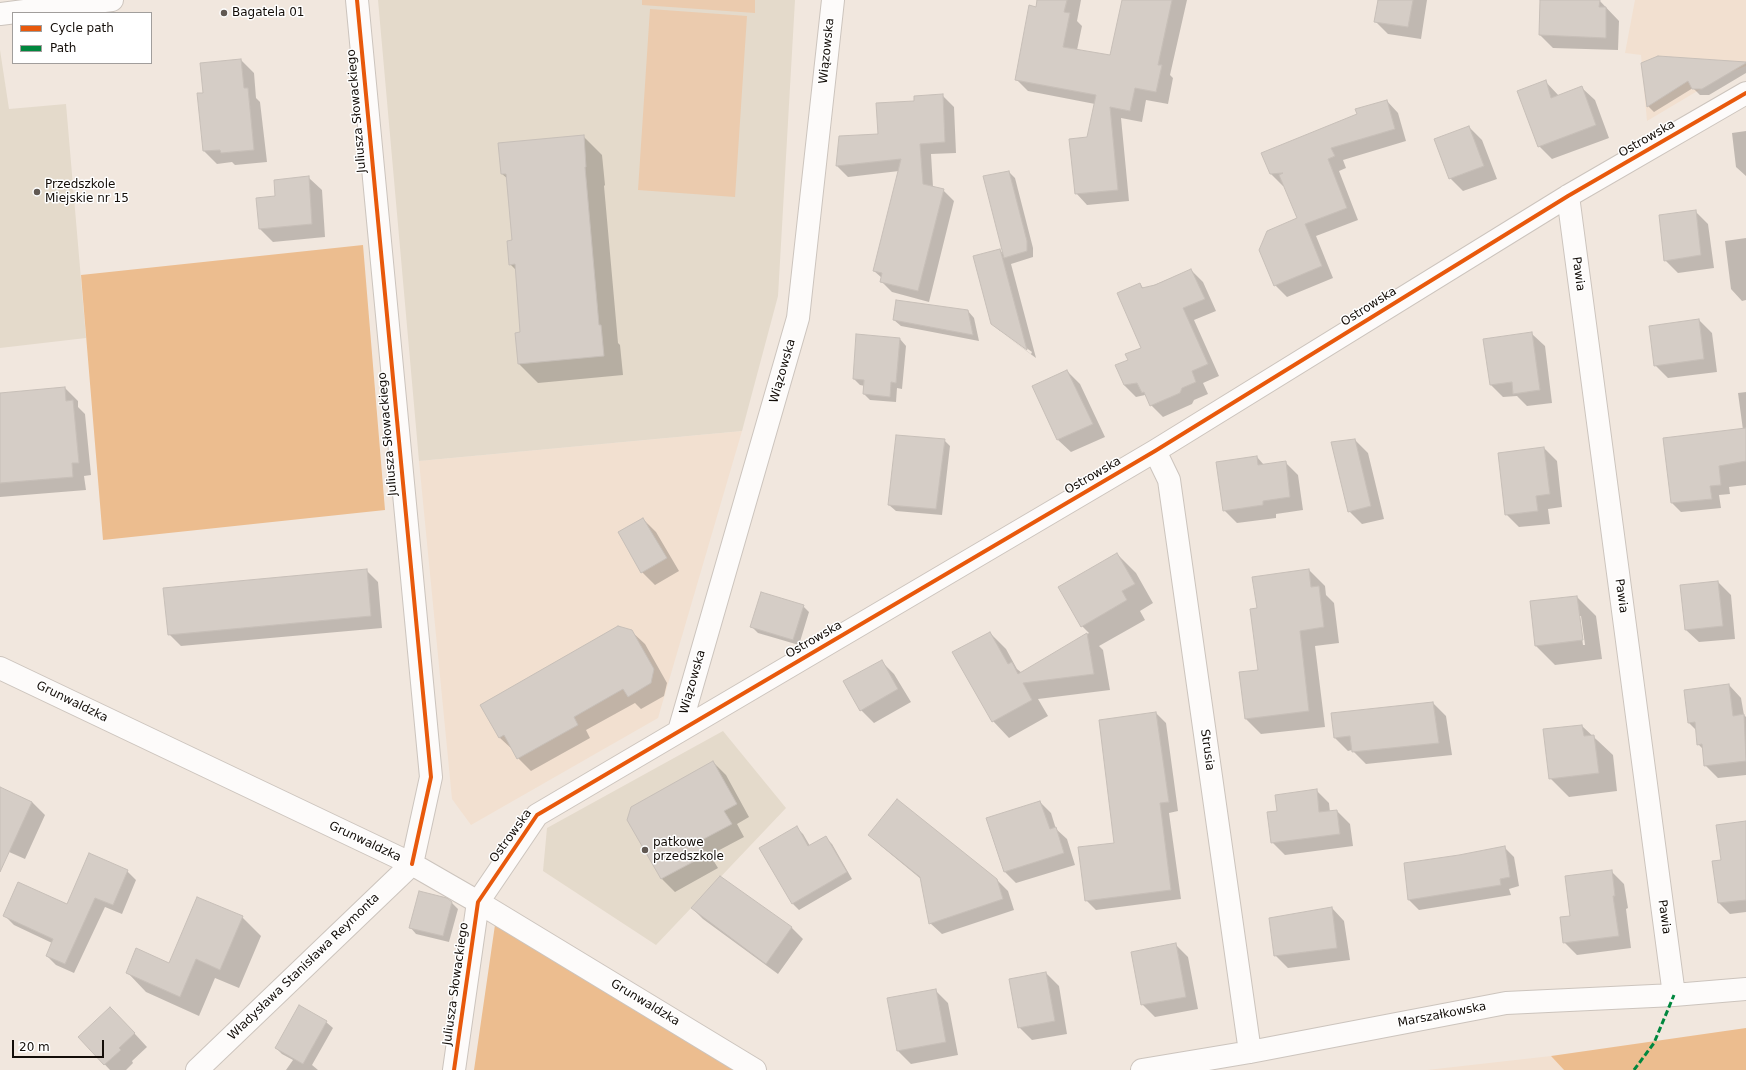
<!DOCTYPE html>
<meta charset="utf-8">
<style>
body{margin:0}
#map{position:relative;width:1746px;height:1070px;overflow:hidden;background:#f1e7de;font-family:"DejaVu Sans",sans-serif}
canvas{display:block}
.legend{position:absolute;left:12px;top:12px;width:140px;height:52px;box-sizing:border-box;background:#fff;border:1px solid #a19e9c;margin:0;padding:5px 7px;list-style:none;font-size:12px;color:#130d08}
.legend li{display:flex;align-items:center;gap:8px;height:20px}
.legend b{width:20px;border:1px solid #a19e9c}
.scale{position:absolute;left:12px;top:1040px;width:92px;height:18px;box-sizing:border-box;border:2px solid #130d08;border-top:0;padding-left:5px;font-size:12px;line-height:14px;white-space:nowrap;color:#130d08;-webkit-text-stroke:3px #fff;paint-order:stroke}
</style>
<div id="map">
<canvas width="1746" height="1070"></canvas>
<ul class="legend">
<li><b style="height:5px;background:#e8590c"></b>Cycle path</li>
<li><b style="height:5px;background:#00873e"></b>Path</li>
</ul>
<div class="scale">20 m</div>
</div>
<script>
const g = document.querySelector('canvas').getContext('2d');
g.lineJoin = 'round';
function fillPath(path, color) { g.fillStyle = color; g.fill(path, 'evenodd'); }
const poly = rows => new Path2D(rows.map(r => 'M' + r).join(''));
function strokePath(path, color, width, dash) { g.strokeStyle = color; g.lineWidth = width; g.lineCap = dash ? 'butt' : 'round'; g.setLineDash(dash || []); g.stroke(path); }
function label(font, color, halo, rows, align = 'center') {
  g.font = font + ' "DejaVu Sans",sans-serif'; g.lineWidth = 3; g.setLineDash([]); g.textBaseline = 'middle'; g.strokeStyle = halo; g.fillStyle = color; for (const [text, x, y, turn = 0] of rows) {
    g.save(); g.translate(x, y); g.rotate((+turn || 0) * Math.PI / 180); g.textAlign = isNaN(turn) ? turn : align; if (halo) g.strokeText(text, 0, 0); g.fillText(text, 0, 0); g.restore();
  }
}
fillPath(poly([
 [1635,0,1746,0,1746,66,1726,74,1647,121,1641,55,1625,53],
 [742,431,658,718,471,825,452,799,419,461],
 [1551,1056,1564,1070,1427,1070]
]), '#f2e0d0');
fillPath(poly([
 [378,0,795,0,778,296,742,431,419,461],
 [0,50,9,109,66,104,86,338,0,348],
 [723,731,786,808,656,945,543,871,547,828]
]), '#e4dacb');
fillPath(poly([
 [642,0,755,0,755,13,642,5],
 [650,9,747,16,735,197,638,190]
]), '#ebcbae');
fillPath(poly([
 [363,245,385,510,103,540,81,275],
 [496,918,738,1070,474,1070],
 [1746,1028,1746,1070,1564,1070,1551,1056]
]), '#ecbd8f');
fillPath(poly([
 [1039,0,1081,0,1077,21,1082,26,1077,50,1110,57,1123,0,1187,0,1170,75,1173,78,1168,104,1146,100,1142,122,1121,118,1129,201,1087,205,1076,193,1095,104,1028,91,1016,79],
 [1379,0,1427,0,1421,39,1388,34,1375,21],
 [1541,0,1599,0,1619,21,1618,50,1553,48,1540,35],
 [241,60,254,73,256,98,260,102,267,162,235,165,232,162,217,164,204,151,199,94,204,94],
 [1643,63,1746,63,1746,73,1709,95,1700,95,1693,88,1654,112,1648,106],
 [1545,81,1559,96,1582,88,1595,100,1609,138,1552,159,1539,146],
 [942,95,954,107,956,153,931,154,933,187,943,190,954,201,929,302,892,292,881,281,882,278,874,271,899,171,848,177,837,166,879,135,915,102],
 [1387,101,1398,113,1406,141,1343,160,1346,168,1339,171,1358,220,1316,236,1333,278,1287,297,1275,285,1298,219,1285,186,1283,186,1271,174,1358,115],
 [1469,127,1482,140,1497,179,1463,191,1450,178],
 [1746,131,1746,176,1736,167,1732,133],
 [583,136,602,155,605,185,604,186,618,343,620,345,623,375,538,383,519,364,521,333,516,270,510,264,513,241,508,179,502,174],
 [1009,172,1015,178,1033,248,1033,257,1011,264,1036,358,1002,333,1031,354,1032,352,1000,329,1000,331,992,323,1000,250,1004,255],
 [309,178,322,190,325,237,273,242,260,229,257,199,277,197],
 [1695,211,1708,224,1714,268,1678,273,1665,260],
 [1746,238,1746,300,1742,301,1731,289,1725,241],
 [1191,270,1203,282,1216,311,1194,320,1219,376,1203,383,1208,394,1194,400,1192,404,1163,417,1151,405,1145,395,1136,397,1124,385,1129,360,1142,348,1140,284,1144,289],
 [968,311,974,318,979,341,901,326,894,320],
 [1699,320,1712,333,1717,372,1668,378,1655,365],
 [1532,334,1545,346,1552,403,1527,406,1517,396,1503,397,1490,384],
 [900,339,906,346,902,389,897,388,896,402,870,400,864,394,865,386,860,385,854,379],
 [1067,371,1080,384,1105,437,1071,452,1058,440],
 [65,388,78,401,78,407,85,414,91,475,84,476,86,490,0,497,0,394],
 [1746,392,1746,485,1729,487,1730,494,1719,495,1721,508,1681,512,1672,503,1743,430,1738,393],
 [944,440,950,446,942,515,896,511,889,505],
 [1355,440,1368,453,1384,519,1362,524,1349,511],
 [1544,448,1557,461,1562,507,1548,509,1550,524,1519,527,1506,514],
 [1257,457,1264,465,1285,462,1298,475,1303,510,1276,514,1276,518,1237,523,1224,510],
 [643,519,656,532,679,571,655,585,642,572],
 [1117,554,1136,573,1153,603,1140,611,1145,620,1099,646,1103,650,1110,690,1038,699,1048,716,1009,738,993,721,954,653,990,633,1006,649,1017,669,1022,673,1089,633,1082,626],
 [366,570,378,582,382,628,181,646,169,634],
 [1309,570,1325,586,1326,595,1334,603,1339,643,1315,646,1325,727,1261,734,1246,719,1259,671],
 [1718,582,1731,595,1735,639,1699,642,1686,630],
 [1577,597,1596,616,1602,659,1555,665,1536,646,1531,602],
 [1579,616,1581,616,1585,645,1583,645],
 [803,606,809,612,799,645,758,633,751,626],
 [631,631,645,644,667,683,664,696,641,709,635,703,586,730,590,738,531,771,518,758,513,750,500,738,481,705],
 [881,661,894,674,911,702,874,723,861,710],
 [1729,685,1741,698,1744,715,1746,717,1746,775,1718,778,1705,765,1703,749,1698,744,1697,731,1689,723],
 [1433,703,1446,716,1452,755,1366,764,1352,750,1348,751,1335,738],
 [1156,713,1166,723,1178,811,1169,813,1181,899,1096,910,1086,900,1115,844],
 [1582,726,1613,755,1617,791,1569,797,1550,778],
 [713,762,726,775,749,817,737,824,744,837,710,855,718,868,675,892,662,879,629,819],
 [0,788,32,802,45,815,25,859,0,848],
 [1316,790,1329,803,1330,812,1337,811,1350,824,1353,846,1285,855,1272,842,1278,812],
 [1040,802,1051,813,1056,829,1067,839,1075,865,1016,883,1005,872,987,819],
 [1746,822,1746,912,1730,914,1719,903,1722,861],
 [797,828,803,834,810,846,826,838,832,844,852,879,799,910,793,904,760,849],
 [870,835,996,879,1008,891,1014,910,942,934,930,923,921,879,881,846],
 [1504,847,1514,857,1519,886,1509,889,1511,895,1419,910,1409,900,1459,856],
 [127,871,136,880,122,914,105,907,74,973,56,965,47,956,52,943,14,925,5,916,68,905],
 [1611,871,1624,884,1628,908,1626,909,1631,948,1577,955,1564,942,1571,917],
 [720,877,792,928,803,939,778,974,703,919,692,908],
 [452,903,458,909,449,942,416,934,410,927],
 [1332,908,1344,921,1350,960,1288,968,1275,955],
 [242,917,261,936,239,988,215,978,199,1016,146,992,127,972,170,964],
 [1175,944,1188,957,1198,1009,1155,1017,1142,1004],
 [1046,973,1059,986,1067,1034,1032,1040,1019,1027],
 [935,990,948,1003,958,1055,911,1064,898,1051,888,999],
 [123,1021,147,1047,132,1061,133,1063,126,1070,110,1070,79,1037],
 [326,1022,333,1028,312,1065,318,1070,286,1070,293,1060,282,1054,276,1048]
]), '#0003');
const building = poly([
 [1037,0,1067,0,1064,12,1070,13,1063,47,1110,55,1122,0,1172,0,1158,65,1162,65,1156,92,1135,88,1130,111,1110,107,1118,190,1075,194,1069,139,1087,137,1096,95,1015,80,1029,5,1036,7,1037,0],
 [1378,0,1413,0,1408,27,1374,22,1378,0],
 [1540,0,1600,0,1599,7,1606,7,1606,38,1539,35,1540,0],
 [1658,56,1746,62,1746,63,1702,89,1692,89,1688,81,1647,107,1641,63,1658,56],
 [241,59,244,88,248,88,254,150,221,153,220,150,203,151,197,93,203,93,200,63,241,59],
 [1546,80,1551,98,1582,86,1596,125,1538,147,1517,91,1546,80],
 [943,94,945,142,920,144,923,184,944,189,918,291,880,282,882,273,873,271,901,159,836,166,839,136,878,134,876,103,914,101,914,96,943,94],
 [1387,100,1395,129,1331,148,1335,156,1328,159,1347,208,1305,224,1322,266,1274,286,1259,250,1267,231,1297,218,1279,175,1283,173,1270,174,1261,153,1357,114,1355,109,1387,100],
 [1469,126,1484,166,1449,179,1434,139,1469,126],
 [584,135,586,167,585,167,599,325,601,325,604,356,518,364,515,333,520,332,515,264,509,265,507,241,512,240,506,174,501,174,498,143,584,135],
 [1009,171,1027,241,1027,251,1004,258,983,176,1009,171],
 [309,176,312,224,259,229,256,198,275,196,274,180,309,176],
 [1696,210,1701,255,1664,261,1659,215,1696,210],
 [1000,249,1027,350,991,324,973,256,1000,249],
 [1191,269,1205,299,1183,308,1208,364,1192,371,1196,382,1182,388,1180,393,1150,406,1144,392,1142,393,1137,383,1124,385,1115,365,1128,360,1125,354,1141,348,1117,293,1140,283,1142,288,1155,285,1191,269],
 [896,300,968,310,973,335,893,320,896,300],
 [1699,319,1704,359,1654,366,1649,326,1699,319],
 [1532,332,1540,390,1513,394,1512,382,1490,385,1483,339,1532,332],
 [856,334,900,338,896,383,891,382,890,397,863,394,864,380,853,379,856,334],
 [1067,370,1093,424,1057,440,1032,386,1067,370],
 [65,387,66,401,73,400,79,463,72,463,73,477,0,483,0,393,65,387],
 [1746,428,1746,461,1719,466,1721,485,1710,486,1712,499,1671,503,1663,438,1746,428],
 [896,435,945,439,936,509,888,505,896,435],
 [1355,439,1371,506,1348,512,1331,442,1355,439],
 [1544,447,1550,494,1536,496,1538,511,1505,515,1498,453,1544,447],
 [1257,456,1258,465,1286,461,1290,497,1263,501,1263,505,1223,511,1216,462,1257,456],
 [643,518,667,558,641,573,618,532,643,518],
 [1117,553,1135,584,1122,591,1127,600,1081,627,1058,587,1117,553],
 [367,569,371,616,168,635,163,588,367,569],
 [1309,569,1311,587,1319,586,1324,627,1300,631,1309,711,1245,719,1239,672,1258,670,1250,609,1257,608,1252,577,1309,569],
 [1718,581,1723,626,1685,630,1680,585,1718,581],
 [761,592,804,605,793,640,750,627,761,592],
 [1577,596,1583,640,1535,646,1530,601,1577,596],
 [618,626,632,630,654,669,651,683,628,697,623,689,574,717,578,725,517,759,504,735,499,738,480,705,618,626],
 [990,632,1008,664,1012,662,1018,674,1087,633,1094,674,1023,683,1032,700,992,722,952,652,990,632],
 [882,660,898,689,860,711,843,681,882,660],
 [1729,684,1733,716,1744,714,1746,761,1704,766,1702,744,1697,745,1695,722,1688,723,1684,690,1729,684],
 [1433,702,1439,743,1352,752,1350,736,1334,738,1331,713,1433,702],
 [1156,712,1169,802,1160,803,1171,890,1085,901,1078,847,1114,843,1099,720,1156,712],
 [1582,725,1584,736,1594,735,1599,773,1549,779,1543,729,1582,725],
 [713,761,737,804,724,811,732,824,698,842,706,855,661,879,627,820,631,807,713,761],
 [0,787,32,802,0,872,0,787],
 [1317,789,1319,812,1337,810,1340,834,1271,843,1267,812,1277,811,1275,795,1317,789],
 [897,799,997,879,1003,899,929,924,920,877,868,835,897,799],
 [1040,801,1050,829,1056,827,1064,853,1004,872,986,818,1040,801],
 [1746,821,1746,900,1718,903,1712,861,1721,860,1716,825,1746,821],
 [797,826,808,846,826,836,847,872,792,904,759,848,797,826],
 [1505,846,1510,877,1500,879,1501,885,1408,900,1404,863,1459,855,1505,846],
 [89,853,128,870,113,905,95,898,65,964,46,956,53,939,3,916,18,882,67,904,89,853],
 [1612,870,1615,896,1613,896,1619,936,1563,943,1560,917,1570,916,1565,876,1612,870],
 [720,876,792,927,766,964,691,908,720,876],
 [419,891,447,898,452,902,443,936,409,928,419,891],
 [197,897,243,916,220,970,196,959,180,997,126,973,136,948,169,963,197,897],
 [1332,907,1337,948,1274,956,1269,918,1332,907],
 [1176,943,1186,997,1141,1005,1131,952,1176,943],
 [1046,972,1055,1021,1018,1028,1009,979,1046,972],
 [936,989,946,1042,897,1051,887,998,936,989],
 [299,1005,327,1021,303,1064,275,1048,299,1005],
 [110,1007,135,1033,119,1048,121,1050,104,1065,78,1037,110,1007]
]);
fillPath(building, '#d5cdc6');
strokePath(building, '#c7bfb8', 1);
const minor = poly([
 [357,0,431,777,412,864],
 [0,14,112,0],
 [1568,196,1674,995],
 [1155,451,1169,480,1250,1052],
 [0,668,412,864,478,902,755,1070],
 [679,731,798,318,833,0],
 [197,1070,412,864],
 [454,1070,478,902,537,815,1155,451,1568,196,1746,93],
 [1142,1070,1250,1052,1506,1003,1674,995,1746,989]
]);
strokePath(minor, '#ccc4bd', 24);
strokePath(minor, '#fdfbfa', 22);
strokePath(poly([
 [1634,1070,1654,1043,1674,995]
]), '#00873e', 3, [6, 3]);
strokePath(poly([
 [357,0,431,777,412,864],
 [454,1070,478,902,537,815,1155,451,1568,196,1746,93]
]), '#e8590c', 4);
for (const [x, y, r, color] of [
 [224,13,4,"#615953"],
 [37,192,4,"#615953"],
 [645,850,4,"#615953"]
]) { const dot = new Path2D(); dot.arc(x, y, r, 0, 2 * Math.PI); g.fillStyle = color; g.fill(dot); strokePath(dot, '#fff', 1.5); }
label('12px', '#130d08', '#fff', [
 ["Bagatela 01",232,13],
 ["Przedszkole",45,185],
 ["Miejskie nr 15",45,199],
 ["patkowe",653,843],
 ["przedszkole",653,857]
], 'left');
label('12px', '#130d08', '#fff', [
 ["Wiązowska",827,51,-84],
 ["Juliusza Słowackiego",357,111,-95],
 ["Ostrowska",1647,139,-30],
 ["Pawia",1578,274,82],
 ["Ostrowska",1369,307,-32],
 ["Wiązowska",783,371,-74],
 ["Juliusza Słowackiego",388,434,-95],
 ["Ostrowska",1093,476,-30],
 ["Pawia",1621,596,82],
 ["Ostrowska",814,640,-30],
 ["Wiązowska",693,682,-74],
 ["Grunwaldzka",72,702,26],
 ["Strusia",1207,750,82],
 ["Ostrowska",511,836,-54],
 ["Grunwaldzka",365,842,25],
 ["Pawia",1664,917,82],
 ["Władysława Stanisława Reymonta",304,967,-44],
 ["Juliusza Słowackiego",456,984,-82],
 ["Grunwaldzka",645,1003,31],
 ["Marszałkowska",1442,1015,-11]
]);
</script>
